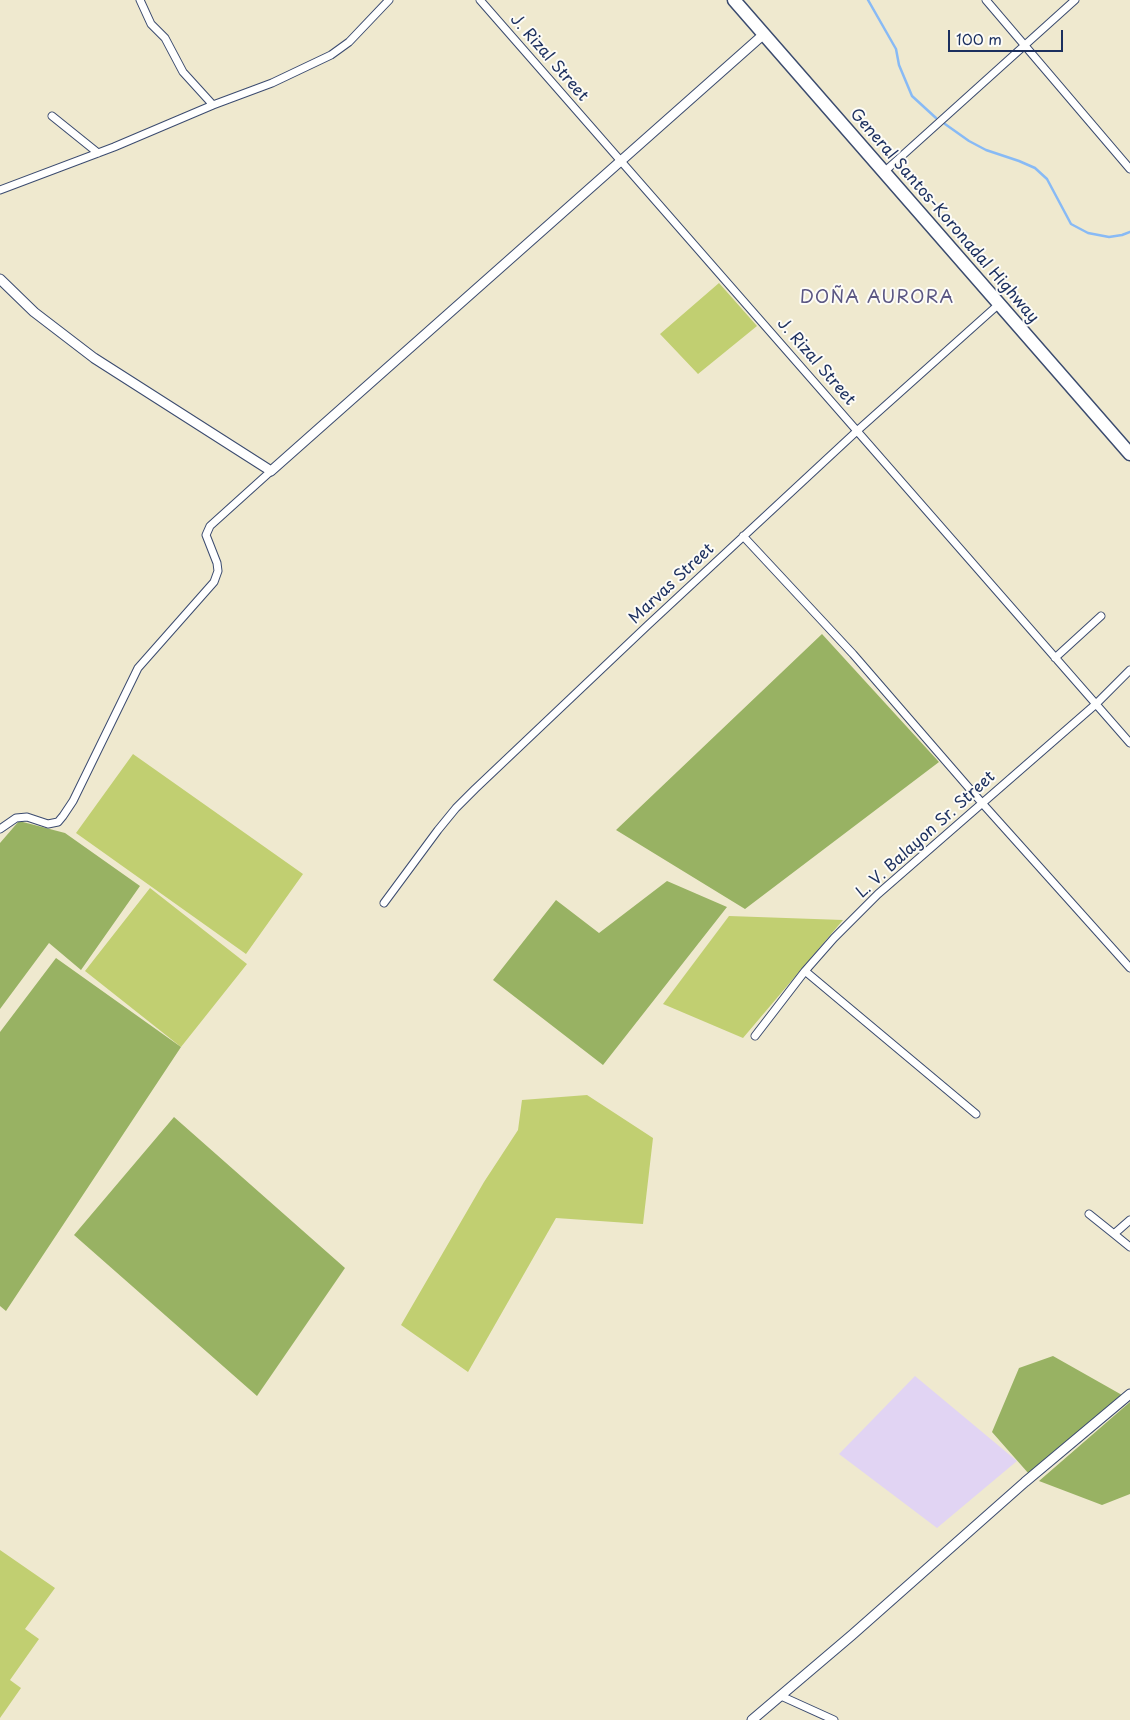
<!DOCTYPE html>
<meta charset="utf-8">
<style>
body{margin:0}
#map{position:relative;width:1130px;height:1720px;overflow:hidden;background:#efe9cf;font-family:"Playpen Sans",sans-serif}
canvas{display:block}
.scale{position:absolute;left:948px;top:30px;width:115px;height:22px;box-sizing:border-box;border:2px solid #1b2f5e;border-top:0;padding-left:6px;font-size:15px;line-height:18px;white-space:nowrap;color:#1b2f5e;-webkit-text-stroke:4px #fdfcf7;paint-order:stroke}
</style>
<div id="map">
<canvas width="1130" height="1720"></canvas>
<div class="scale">100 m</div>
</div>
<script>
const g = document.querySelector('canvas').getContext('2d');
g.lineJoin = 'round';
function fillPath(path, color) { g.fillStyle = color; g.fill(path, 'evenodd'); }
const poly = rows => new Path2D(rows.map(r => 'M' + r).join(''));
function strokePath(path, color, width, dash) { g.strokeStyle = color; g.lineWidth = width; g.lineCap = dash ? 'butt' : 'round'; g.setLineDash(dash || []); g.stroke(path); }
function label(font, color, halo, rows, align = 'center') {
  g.font = font + ' "Playpen Sans",sans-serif'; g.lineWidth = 4; g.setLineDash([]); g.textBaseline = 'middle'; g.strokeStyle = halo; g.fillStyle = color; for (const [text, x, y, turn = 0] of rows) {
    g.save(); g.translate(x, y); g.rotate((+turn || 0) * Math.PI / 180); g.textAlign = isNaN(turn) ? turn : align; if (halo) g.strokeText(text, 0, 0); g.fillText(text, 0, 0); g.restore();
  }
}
fillPath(poly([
 [915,1376,1017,1461,937,1528,839,1454]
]), '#e1d4f3');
fillPath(poly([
 [719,283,757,326,698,374,660,334],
 [133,754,303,874,246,954,76,833],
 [150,888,247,964,181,1047,85,971],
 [729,916,843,920,743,1038,663,1004],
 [587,1095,653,1138,643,1224,556,1218,468,1372,401,1325,484,1182,518,1130,522,1100],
 [0,1550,55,1588,25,1629,39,1639,10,1680,21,1688,0,1718]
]), '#c1cf71');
fillPath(poly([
 [822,634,939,762,745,909,616,830],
 [19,821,65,833,140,886,81,970,49,943,0,1009,0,843],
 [667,881,727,907,603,1065,493,980,556,900,599,933],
 [56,958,181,1047,6,1311,0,1306,0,1032],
 [174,1117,345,1268,257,1396,74,1235],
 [1053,1356,1122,1395,1029,1474,992,1432,1019,1368],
 [1130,1402,1130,1494,1102,1505,1039,1481]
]), '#98b263');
strokePath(poly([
 [868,0,896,49,899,65,912,96,936,118],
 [945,124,969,141,986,150,1019,161,1035,168,1047,179,1071,224,1088,233,1109,237,1122,235,1130,232]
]), '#88baf5', 2.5);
const street = poly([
 [140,0,151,24,165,38,183,72,213,105],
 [480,0,1130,743],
 [986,0,1130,169],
 [52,116,98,153],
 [884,172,1075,0],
 [0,190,114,147,213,105,272,83,331,55,349,42,389,0],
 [743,536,853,654,982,803,1130,968],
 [1055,658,1101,616],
 [0,829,16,818,27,817,48,824,58,822,63,816,73,801,138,668,214,582,218,571,217,563,206,535,210,526,271,471],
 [384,903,438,830,456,808,475,789,648,625,858,430,999,304],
 [805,971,976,1114],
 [755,1036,805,971,834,938,878,894,1096,704,1130,670],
 [1089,1214,1114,1234],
 [1130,1220,1114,1234,1130,1247],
 [781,1696,834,1720]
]);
const secondary = poly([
 [0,279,34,312,94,358,271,471,764,34],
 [752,1720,852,1635,1025,1482,1130,1394]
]);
const highway = poly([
 [734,0,1130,454]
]);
strokePath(street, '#3b4b6f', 9);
strokePath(secondary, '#3b4b6f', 11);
strokePath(highway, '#3b4b6f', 15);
strokePath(street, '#fff', 7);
strokePath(secondary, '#fff', 9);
strokePath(highway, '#fff', 12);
label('16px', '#1b2f5e', '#fdfcf7', [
 ["J. Rizal Street",549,58,49],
 ["General Santos-Koronadal Highway",944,216,49],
 ["J. Rizal Street",816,362,49],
 ["Marvas Street",672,584,-43],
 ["L. V. Balayon Sr. Street",926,835,-42]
]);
g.letterSpacing = '1px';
label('18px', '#5b5783', '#fdfcf7', [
 ["DOÑA AURORA",877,298]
]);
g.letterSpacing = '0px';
</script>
